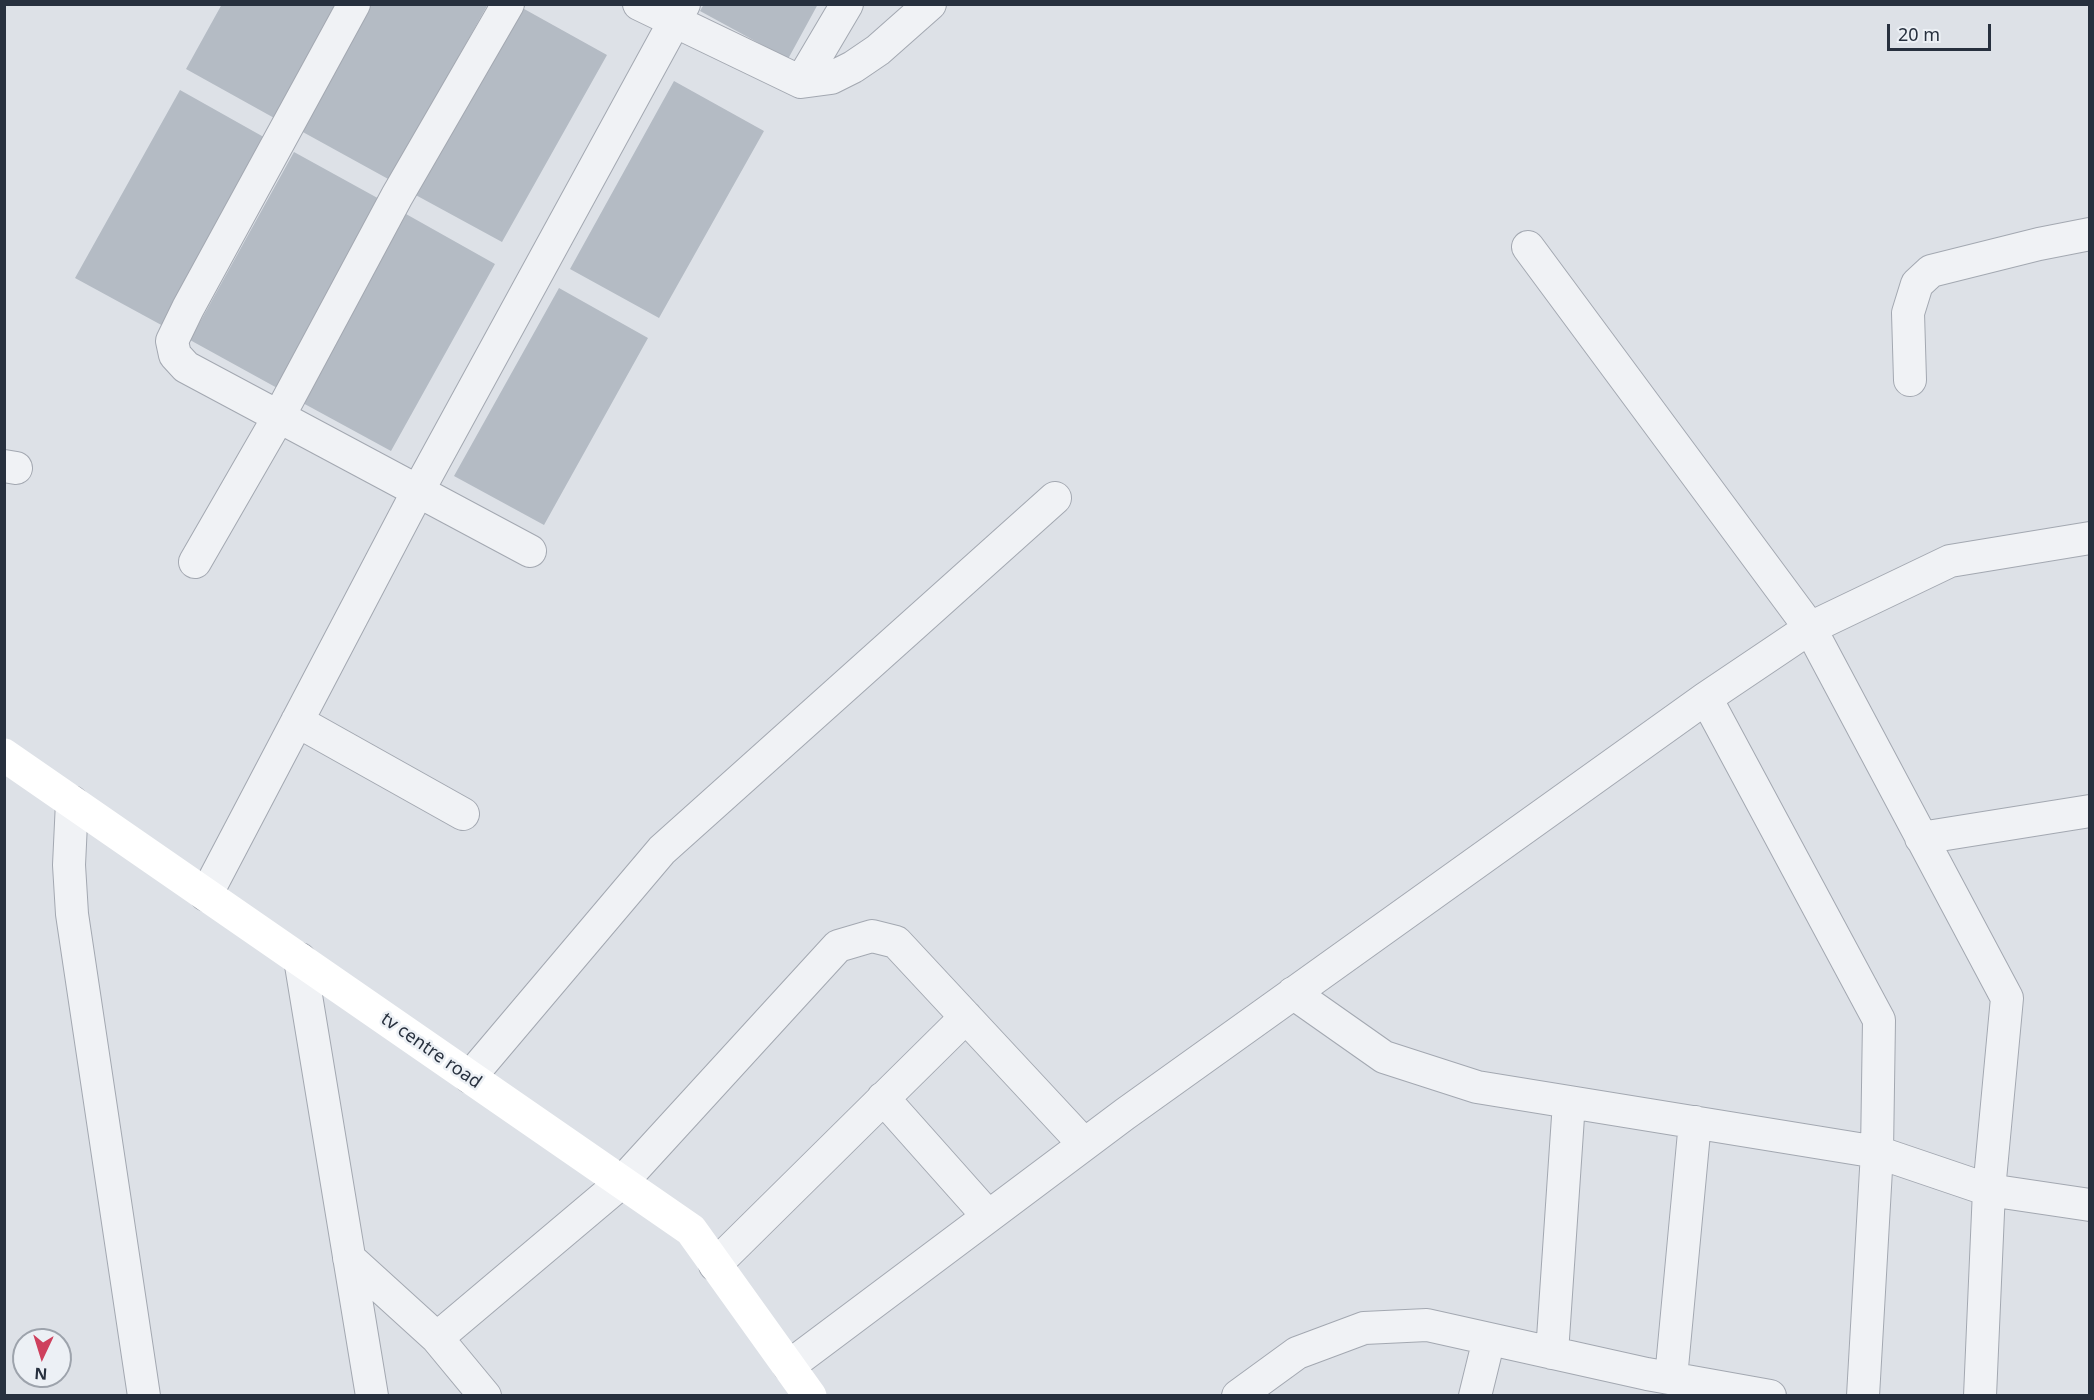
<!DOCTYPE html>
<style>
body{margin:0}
#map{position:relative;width:2094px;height:1400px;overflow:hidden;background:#dde1e7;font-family:"Noto Sans",sans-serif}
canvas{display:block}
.frame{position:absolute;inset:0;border:6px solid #27303e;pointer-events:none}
.north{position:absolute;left:12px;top:1328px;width:60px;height:60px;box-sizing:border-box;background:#ecf0f5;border:2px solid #9da3ac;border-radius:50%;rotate:184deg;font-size:16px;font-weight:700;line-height:24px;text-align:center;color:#27303e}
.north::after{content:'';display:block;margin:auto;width:21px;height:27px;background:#ce405d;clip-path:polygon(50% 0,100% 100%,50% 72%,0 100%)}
.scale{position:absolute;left:1887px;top:24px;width:104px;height:27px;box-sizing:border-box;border:3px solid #27303e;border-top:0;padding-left:8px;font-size:18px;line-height:21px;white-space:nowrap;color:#27303e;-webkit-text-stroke:4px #ecf0f5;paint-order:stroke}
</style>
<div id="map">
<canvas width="2094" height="1400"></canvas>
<div class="frame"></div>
<div class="north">N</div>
<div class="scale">20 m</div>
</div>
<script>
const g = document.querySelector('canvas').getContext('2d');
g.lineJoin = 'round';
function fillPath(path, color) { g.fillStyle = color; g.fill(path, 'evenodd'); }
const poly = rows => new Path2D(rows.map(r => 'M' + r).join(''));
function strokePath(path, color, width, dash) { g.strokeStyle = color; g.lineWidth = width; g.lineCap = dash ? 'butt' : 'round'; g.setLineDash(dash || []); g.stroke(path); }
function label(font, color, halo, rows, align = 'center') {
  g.font = font + ' "Noto Sans",sans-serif'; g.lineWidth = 5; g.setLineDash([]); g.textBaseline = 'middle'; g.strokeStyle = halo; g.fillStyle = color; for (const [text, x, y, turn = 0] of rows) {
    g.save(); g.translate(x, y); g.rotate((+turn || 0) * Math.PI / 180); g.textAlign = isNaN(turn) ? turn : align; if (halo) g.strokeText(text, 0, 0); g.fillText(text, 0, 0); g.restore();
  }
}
fillPath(poly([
 [222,4,340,4,276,119,186,69],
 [371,4,488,4,390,180,301,131],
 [704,4,818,4,788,59,700,11],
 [517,5,607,55,502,242,412,193],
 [674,81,764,131,659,318,570,269],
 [180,90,269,140,165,327,75,278],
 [294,152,383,201,279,389,190,340],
 [406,214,495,264,391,451,301,402],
 [559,288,648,338,544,525,454,476]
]), '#b4bbc4');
const minor = poly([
 [354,4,188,308,172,341,175,355,186,367,530,551],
 [639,4,801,82,847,4],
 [801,82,831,78,853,67,878,50,930,4],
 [1528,247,1810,628,2007,998,1989,1190,2090,1205],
 [1910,380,1908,313,1917,284,1931,271,2039,244,2090,234],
 [4,466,16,468],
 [195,562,278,418,397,196,508,4],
 [1706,698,1810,628,1950,561,2090,538],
 [297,721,463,814],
 [72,802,69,865,72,914,144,1396],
 [1921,838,2090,811],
 [206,895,418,491,684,4],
 [300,959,372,1396],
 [1293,993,1384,1057,1477,1087,1877,1152,1989,1190,1980,1396],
 [470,1077,662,850,1055,498],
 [883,1098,988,1216],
 [349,1258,437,1338,485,1396],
 [715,1265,966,1017],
 [437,1338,622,1182,838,946,872,936,896,942,1084,1144],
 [1552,1353,1569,1102],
 [789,1366,1125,1114,1706,698,1879,1020,1877,1152,1863,1396],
 [1671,1378,1695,1122],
 [1238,1396,1297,1353,1364,1328,1427,1325,1647,1374,1770,1396],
 [1475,1396,1489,1339]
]);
strokePath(minor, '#a3a8b1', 34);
strokePath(minor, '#f0f2f5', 32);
strokePath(poly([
 [4,755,691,1230,810,1396]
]), '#fff', 33);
label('18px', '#27303e', '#ecf0f5', [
 ["tv centre road",431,1051,35]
]);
</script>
